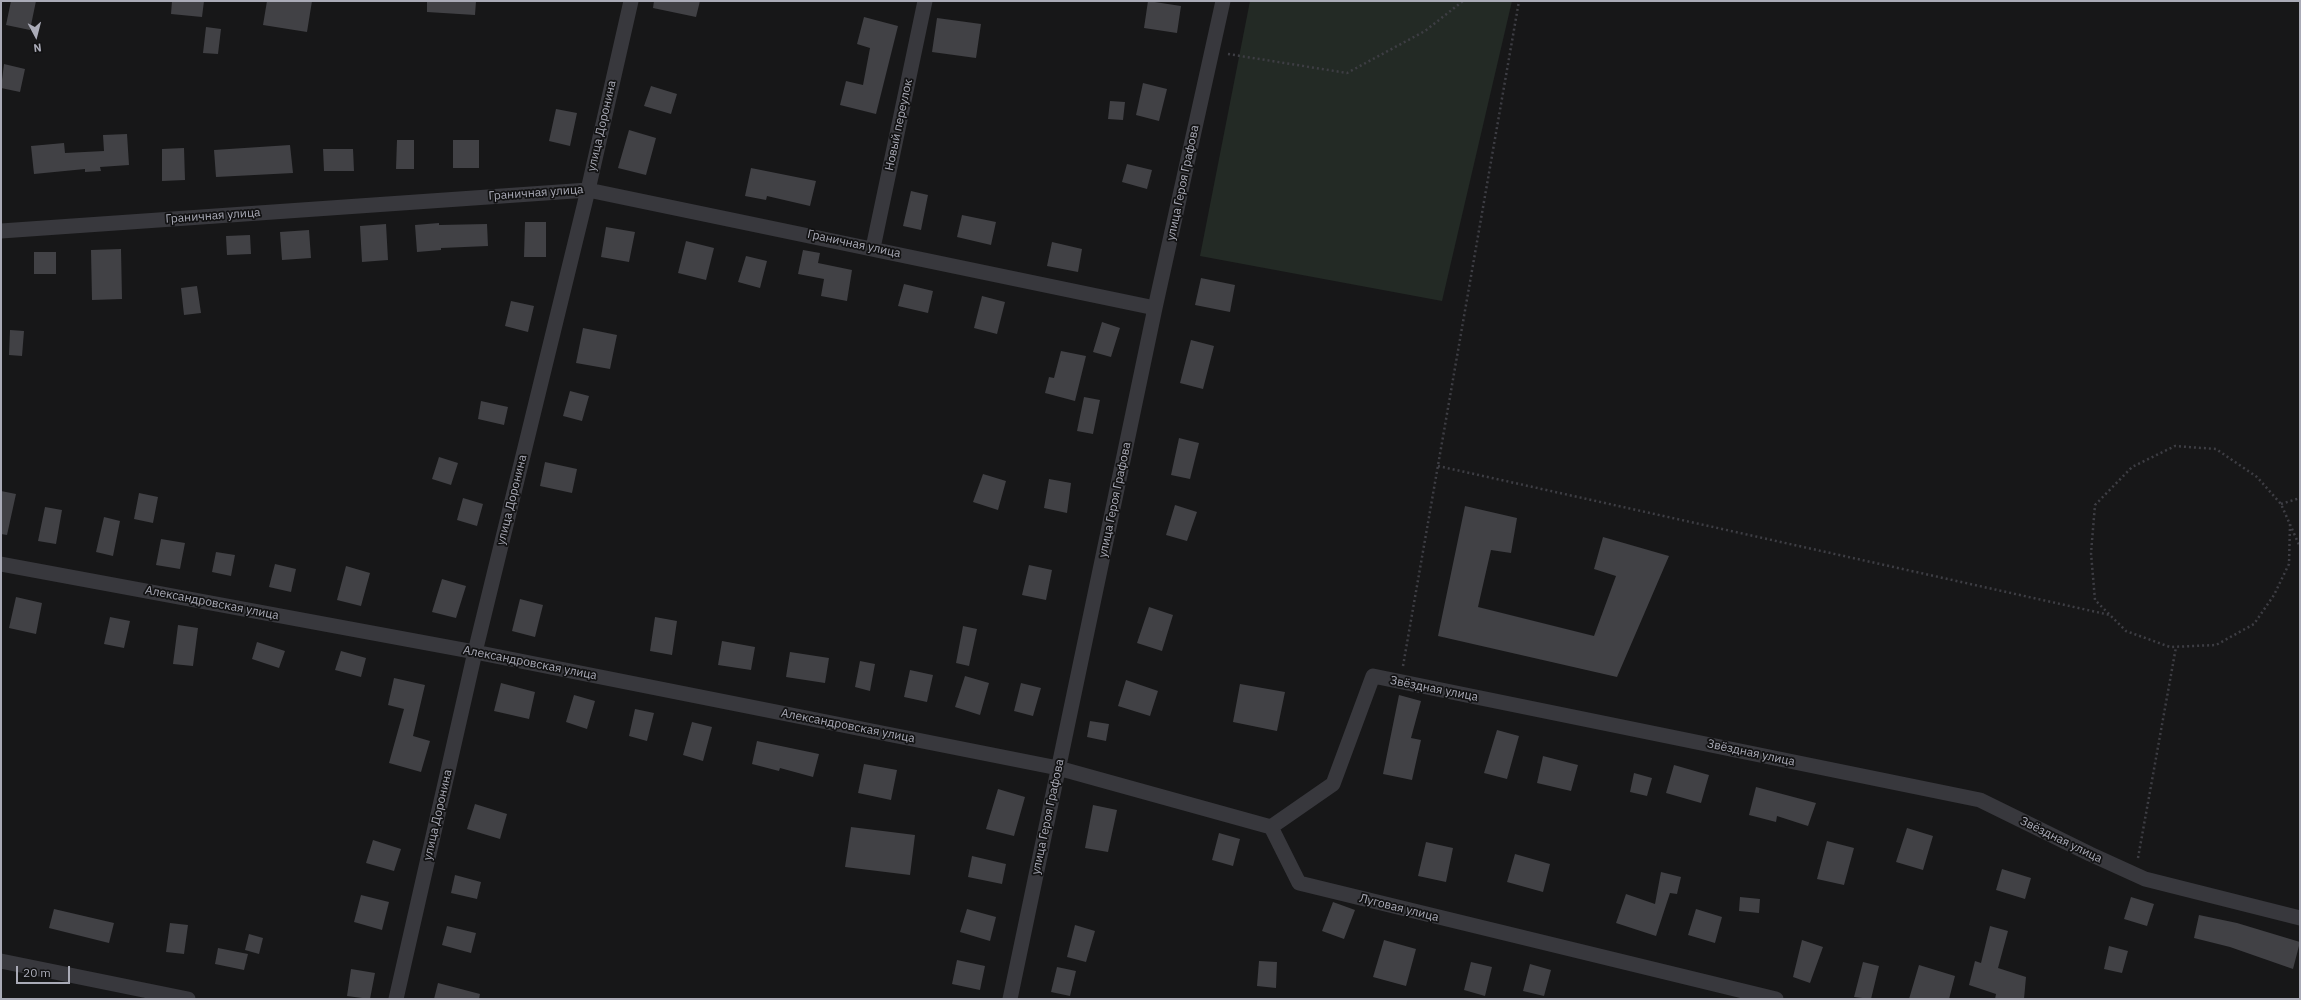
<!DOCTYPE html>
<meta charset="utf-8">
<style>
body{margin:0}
#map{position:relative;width:2301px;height:1000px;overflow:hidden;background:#171718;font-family:"IBM Plex Sans",sans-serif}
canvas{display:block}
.frame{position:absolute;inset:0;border:2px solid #aaabb7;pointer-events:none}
.north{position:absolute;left:16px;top:16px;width:40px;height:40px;-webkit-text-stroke:3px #121213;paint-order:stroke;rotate:173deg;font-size:11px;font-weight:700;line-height:16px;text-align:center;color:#aaabb7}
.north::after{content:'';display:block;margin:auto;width:14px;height:18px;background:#aaabb7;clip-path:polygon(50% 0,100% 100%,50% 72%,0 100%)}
.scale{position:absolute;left:16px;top:966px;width:54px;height:18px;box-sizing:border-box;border:2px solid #aaabb7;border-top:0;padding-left:5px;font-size:12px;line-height:14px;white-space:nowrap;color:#aaabb7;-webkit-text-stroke:3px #121213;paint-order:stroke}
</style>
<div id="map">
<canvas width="2301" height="1000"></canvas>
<div class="frame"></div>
<div class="north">N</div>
<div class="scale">20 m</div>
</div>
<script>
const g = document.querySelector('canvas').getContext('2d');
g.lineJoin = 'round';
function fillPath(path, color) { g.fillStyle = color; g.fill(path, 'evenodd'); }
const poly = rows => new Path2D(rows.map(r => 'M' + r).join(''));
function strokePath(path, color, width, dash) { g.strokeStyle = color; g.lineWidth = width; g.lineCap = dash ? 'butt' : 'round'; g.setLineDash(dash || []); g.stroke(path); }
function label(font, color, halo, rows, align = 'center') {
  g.font = font + ' "IBM Plex Sans",sans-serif'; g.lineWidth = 3.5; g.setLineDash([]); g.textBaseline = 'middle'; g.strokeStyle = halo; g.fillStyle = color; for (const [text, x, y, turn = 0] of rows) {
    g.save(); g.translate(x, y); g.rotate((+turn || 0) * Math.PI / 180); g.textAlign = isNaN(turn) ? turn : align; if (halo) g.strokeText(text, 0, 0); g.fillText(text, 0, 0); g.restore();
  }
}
fillPath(poly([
 [1250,1,1512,1,1442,301,1200,256]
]), '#232a25');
fillPath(poly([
 [11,1,36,1,30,30,6,25],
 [172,1,204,1,202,17,171,14],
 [267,1,312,1,307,32,263,25],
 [427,1,476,1,475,15,427,12],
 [654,1,700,1,696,17,653,8],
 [1148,1,1181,6,1177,33,1144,28],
 [864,17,898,26,876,114,840,105,846,81,863,85,870,48,857,44],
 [937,18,981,24,976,58,932,52],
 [206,27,221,29,218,54,203,53],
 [4,64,25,69,20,92,1,88],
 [1143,83,1167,89,1159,121,1136,115],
 [651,86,677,94,671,114,644,106],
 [1110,101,1125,102,1123,120,1108,119],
 [556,109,577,113,570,146,549,141],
 [629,130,656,138,646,175,618,168],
 [127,134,129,165,100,167,101,171,85,172,85,169,34,174,31,146,64,143,65,153,104,151,103,135],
 [397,140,414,140,414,169,396,169],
 [453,140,479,140,479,168,453,168],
 [290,145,293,173,216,177,214,150],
 [184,148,185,180,162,181,162,149],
 [323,149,353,149,354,171,324,171],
 [1127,164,1152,170,1147,189,1122,182],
 [751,168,816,181,810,206,767,196,766,200,745,196],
 [911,191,928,195,921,230,903,226],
 [962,215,996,222,991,245,957,237],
 [525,222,546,222,546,257,524,257],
 [439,223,439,225,487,224,488,246,441,248,441,250,417,252,415,225],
 [386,224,388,260,362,262,360,226],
 [606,227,635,232,629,262,601,257],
 [309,230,311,258,282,260,280,232],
 [250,235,251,254,227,255,226,236],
 [686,241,714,248,706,280,678,273],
 [1052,242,1082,249,1078,272,1047,266],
 [121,249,122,299,92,300,91,250],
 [803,250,820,253,818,263,852,270,847,301,821,296,824,279,798,274],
 [34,252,56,252,56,274,34,274],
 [746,256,767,261,760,288,738,282],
 [1201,278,1235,285,1230,312,1195,305],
 [904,284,933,291,928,313,898,306],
 [197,286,201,313,184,315,181,288],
 [982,296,1005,302,997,334,974,328],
 [511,301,534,306,528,332,505,326],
 [1102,322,1120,328,1111,357,1093,352],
 [583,328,617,335,610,369,576,363],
 [10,330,24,331,22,356,9,355],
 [1191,340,1214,346,1203,389,1180,383],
 [1061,351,1086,356,1075,401,1045,393,1049,377,1054,378],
 [570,391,589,396,582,421,563,416],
 [1084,397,1100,400,1093,434,1077,431],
 [481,401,508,407,504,425,478,419],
 [1179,438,1199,443,1190,479,1171,475],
 [439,457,458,463,451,485,432,479],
 [545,462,577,469,572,493,540,486],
 [983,474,1006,481,998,510,973,502],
 [1049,479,1071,483,1067,513,1044,508],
 [1,491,16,494,7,535,1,534],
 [139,493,158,497,153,523,134,519],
 [463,498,483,504,477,526,457,520],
 [1175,505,1197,512,1187,541,1166,535],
 [1465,506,1517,518,1511,553,1491,550,1478,607,1594,636,1616,576,1594,569,1603,537,1669,556,1617,677,1438,636],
 [45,507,62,510,56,544,38,541],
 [104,517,120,521,113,556,96,552],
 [161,539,185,543,180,569,156,565],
 [216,552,235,555,231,576,212,572],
 [275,564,296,569,291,592,269,587],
 [1029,565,1052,570,1046,600,1022,595],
 [346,566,370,573,361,606,337,600],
 [442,579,466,586,456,618,432,612],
 [16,597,42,603,36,634,9,628],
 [520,599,543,605,535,637,512,631],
 [1149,607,1173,615,1162,651,1137,643],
 [110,617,130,621,124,648,104,644],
 [655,617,677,621,672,655,650,651],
 [178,625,198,628,193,666,173,664],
 [963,626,977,629,969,666,956,663],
 [722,641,755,647,751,670,718,665],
 [257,642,285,651,279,668,252,659],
 [341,651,366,658,361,677,335,670],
 [790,652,829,658,825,683,786,677],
 [860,661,875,664,870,691,855,687],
 [910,670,933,675,927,702,904,697],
 [965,676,989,683,980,715,955,707],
 [394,678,425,685,413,736,430,741,421,772,389,763,404,709,388,705],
 [1126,680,1158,691,1150,716,1118,706],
 [501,683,535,692,529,719,494,711],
 [1021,683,1041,688,1033,716,1014,711],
 [1240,684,1285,692,1277,731,1233,722],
 [574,695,595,701,587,729,566,722],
 [1399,695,1421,701,1411,738,1421,740,1412,780,1383,774],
 [635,709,654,713,647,741,629,736],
 [1090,721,1109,724,1106,741,1087,737],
 [692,722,712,727,703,761,683,755],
 [1497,730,1519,736,1507,779,1484,773],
 [757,741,819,754,813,777,780,768,779,771,752,764],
 [1543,756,1578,765,1571,791,1537,783],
 [864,764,897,770,891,800,858,793],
 [1674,765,1709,775,1701,803,1666,793],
 [1634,773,1652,778,1647,796,1630,792],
 [1756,787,1816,803,1808,826,1777,816,1776,822,1749,815],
 [998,789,1025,797,1014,836,986,829],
 [475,804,507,814,500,839,467,829],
 [1093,805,1117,810,1108,852,1085,848],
 [851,827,915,835,910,875,845,867],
 [1907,828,1933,836,1923,870,1896,862],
 [1219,833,1240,839,1233,866,1212,860],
 [373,840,401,849,394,871,366,863],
 [1827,841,1854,848,1844,885,1817,879],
 [1426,842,1453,848,1446,882,1418,876],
 [1515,854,1550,864,1543,892,1507,882],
 [972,856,1006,864,1002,884,968,877],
 [2002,869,2031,878,2025,899,1996,890],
 [1661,872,1681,877,1677,894,1670,893,1656,936,1616,923,1626,894,1655,904],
 [455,875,481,882,477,899,451,893],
 [361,895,389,902,382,930,354,922],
 [1740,897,1760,899,1759,913,1739,911],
 [2131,897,2154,904,2147,926,2124,919],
 [1333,902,1355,910,1344,939,1322,931],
 [54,909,114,923,109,943,49,928],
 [967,909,996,917,990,941,960,932],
 [1696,909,1722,917,1715,943,1688,935],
 [2199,915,2237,923,2300,942,2293,969,2230,947,2194,938],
 [170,923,188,925,184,954,166,952],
 [1075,925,1095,931,1086,962,1067,957],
 [447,926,476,933,471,953,442,945],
 [1990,926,2008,931,1998,968,2026,977,2024,999,1995,999,1996,994,1969,985,1975,961,1981,963],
 [249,934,263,938,259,954,245,950],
 [1384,940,1416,949,1406,986,1373,977],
 [1802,940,1823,947,1810,983,1793,977],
 [2109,946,2128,951,2122,973,2104,969],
 [218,948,248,954,244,970,215,964],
 [957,960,985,966,980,990,952,984],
 [1259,961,1277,962,1276,988,1257,986],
 [1471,962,1492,967,1485,996,1464,990],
 [1863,962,1879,966,1871,999,1854,997],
 [1530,964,1551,970,1544,996,1523,991],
 [1919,965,1955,976,1949,999,1909,999],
 [1057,967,1076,971,1070,996,1051,992],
 [351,969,375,973,370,999,347,996],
 [438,983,480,994,479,999,434,999]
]), '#414145');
strokePath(poly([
 [1228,54,1347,73,1425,31,1463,1],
 [1438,466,2110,615],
 [2281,504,2300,498],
 [2290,524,2289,564,2274,595,2254,624,2216,645,2170,647,2126,631,2095,600,2091,553,2095,505,2132,467,2175,446,2216,449,2257,477,2281,504,2300,547],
 [1403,666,1519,1],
 [2138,858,2176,647]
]), '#3e3e44', 2.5, [2, 3]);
strokePath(poly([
 [1,231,588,190,1155,308],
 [873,248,925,1],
 [1,564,475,652,1058,768,1271,827,1299,883,1776,999],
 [1271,827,1333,784,1373,676,1980,800,2090,854,2145,879,2300,918],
 [1,961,188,999],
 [396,999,475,652,588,190,631,1],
 [1010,999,1155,308,1223,1]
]), '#38383d', 15);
label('12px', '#aaabb7', '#121213', [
 ["Новый переулок",899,125,-78],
 ["улица Доронина",602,126,-77],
 ["улица Героя Графова",1183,183,-78],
 ["Граничная улица",536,193,-4],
 ["Граничная улица",213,216,-4],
 ["Граничная улица",854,244,12],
 ["улица Доронина",512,500,-76],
 ["улица Героя Графова",1115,500,-78],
 ["Александровская улица",212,603,11],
 ["Александровская улица",530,663,11],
 ["Звёздная улица",1434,689,11],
 ["Александровская улица",848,726,11],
 ["Звёздная улица",1751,753,12],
 ["улица Доронина",438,815,-77],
 ["улица Героя Графова",1048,817,-78],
 ["Звёздная улица",2061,840,26],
 ["Луговая улица",1399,908,14]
]);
</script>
